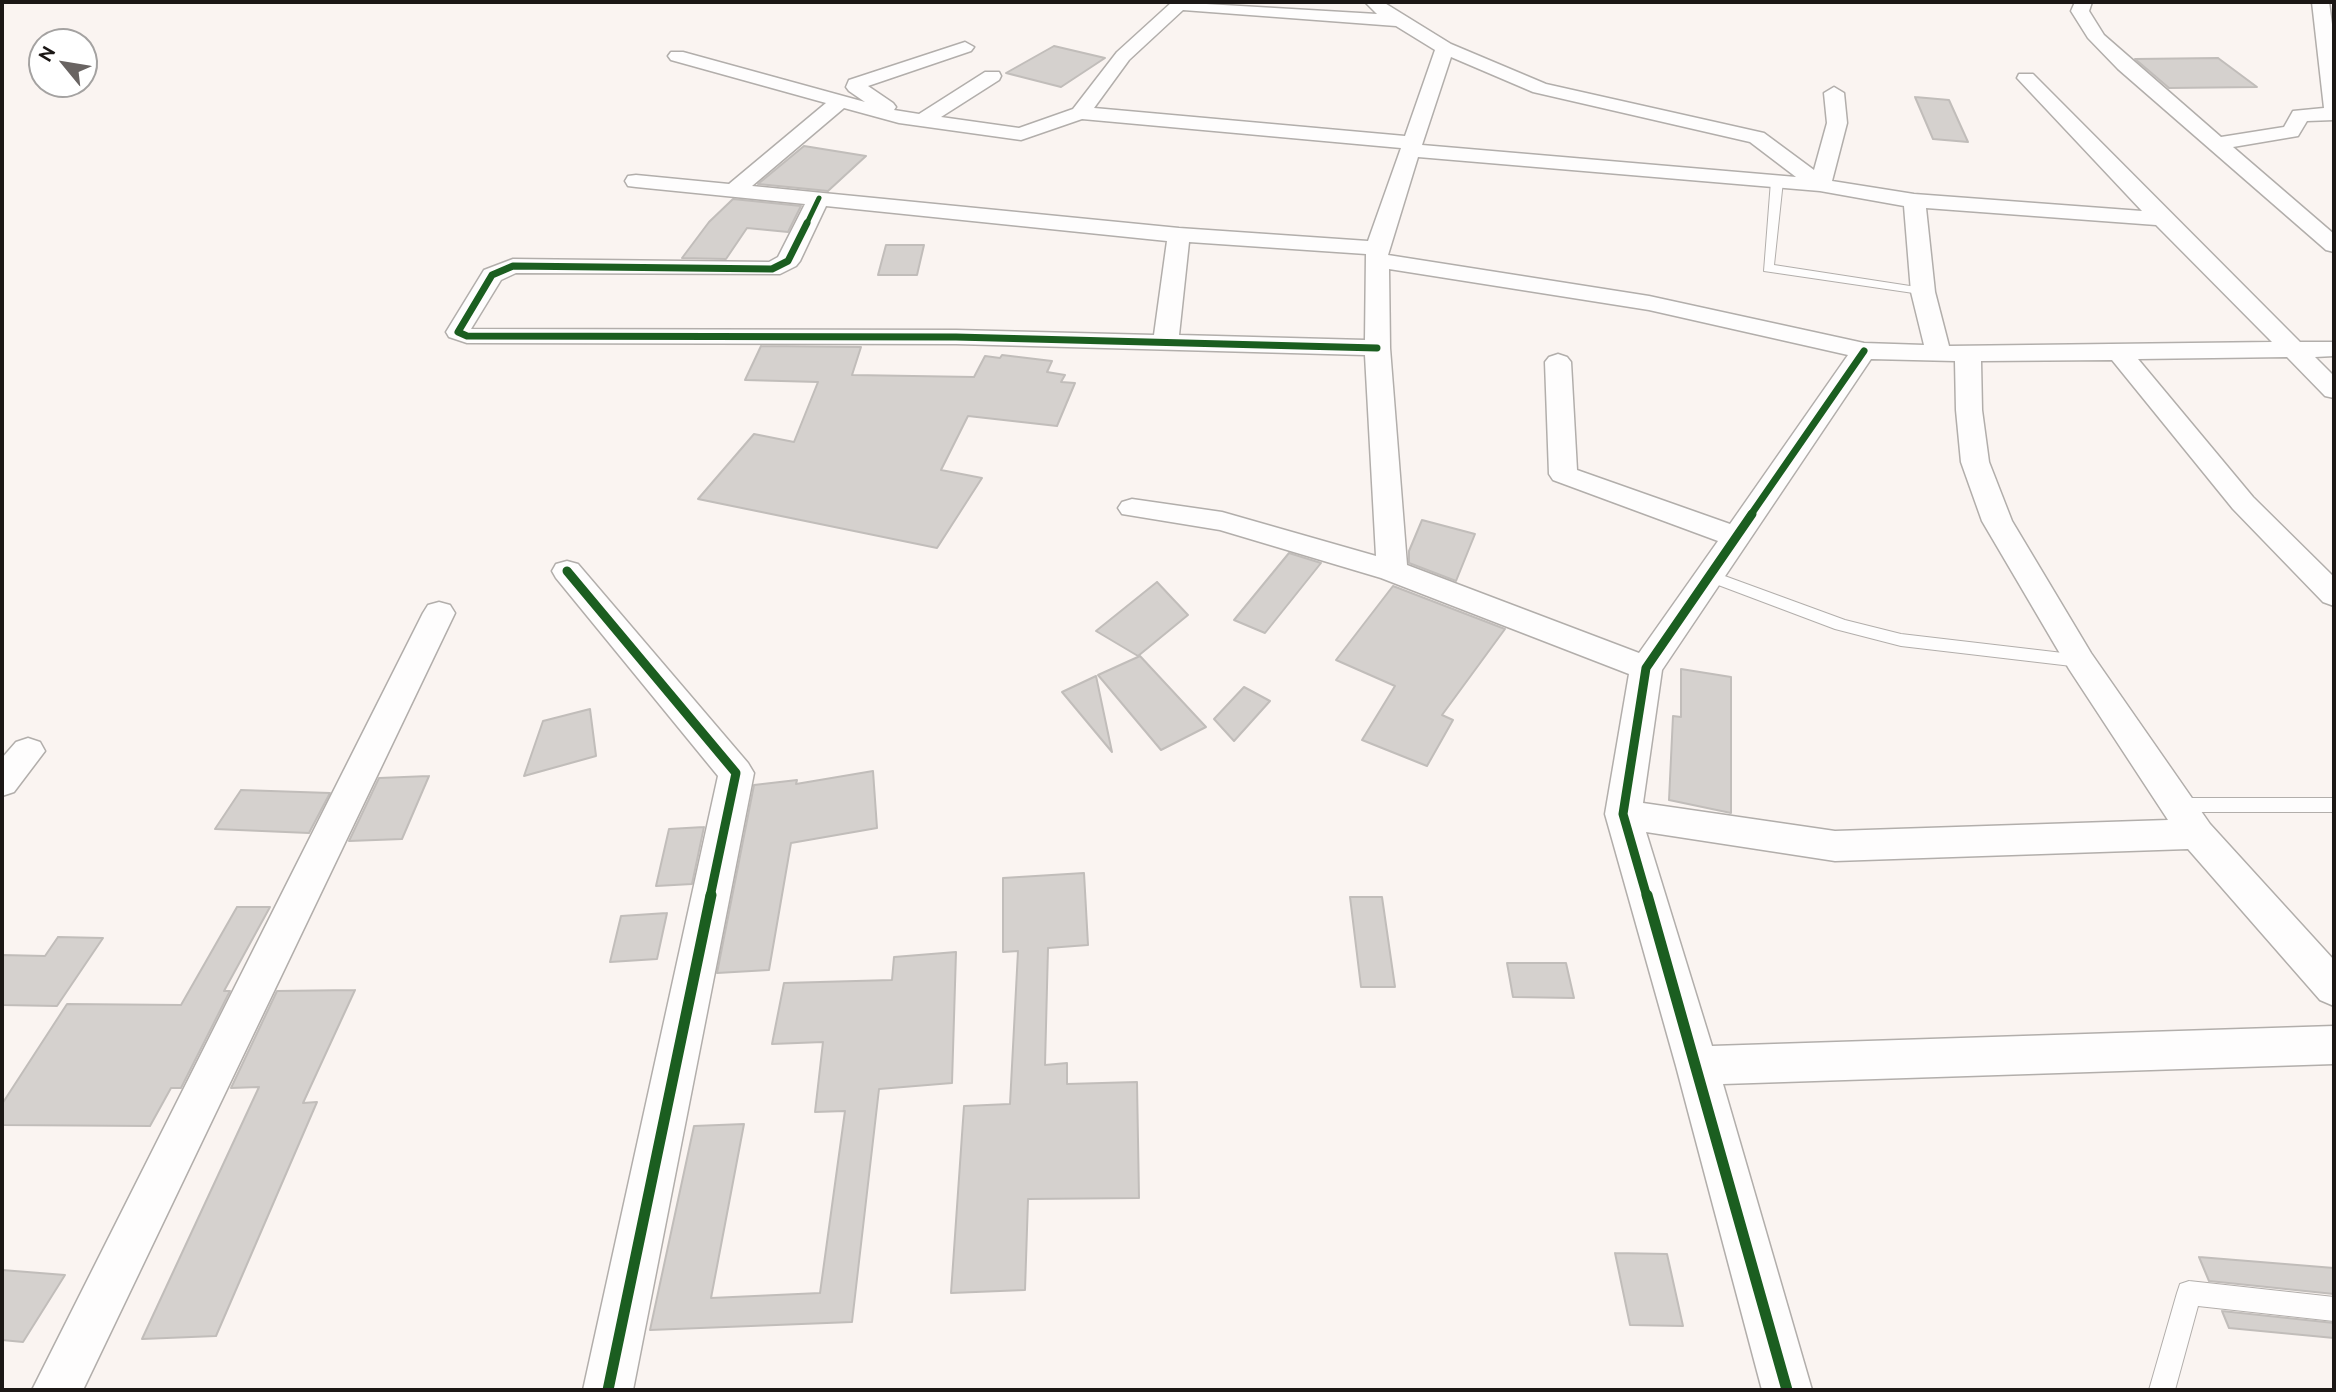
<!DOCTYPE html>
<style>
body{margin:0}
#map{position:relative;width:2336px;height:1392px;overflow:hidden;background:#faf4f1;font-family:Ubuntu,sans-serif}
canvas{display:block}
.frame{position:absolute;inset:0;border:4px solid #1b1715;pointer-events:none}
.north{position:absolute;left:28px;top:28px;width:70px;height:70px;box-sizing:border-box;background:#fff;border:2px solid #a4a2a1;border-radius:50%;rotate:300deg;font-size:19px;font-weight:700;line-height:28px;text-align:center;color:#1b1715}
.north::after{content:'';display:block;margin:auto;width:24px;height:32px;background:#696462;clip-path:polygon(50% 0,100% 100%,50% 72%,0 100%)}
</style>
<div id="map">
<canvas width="2336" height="1392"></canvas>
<div class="frame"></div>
<div class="north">N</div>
</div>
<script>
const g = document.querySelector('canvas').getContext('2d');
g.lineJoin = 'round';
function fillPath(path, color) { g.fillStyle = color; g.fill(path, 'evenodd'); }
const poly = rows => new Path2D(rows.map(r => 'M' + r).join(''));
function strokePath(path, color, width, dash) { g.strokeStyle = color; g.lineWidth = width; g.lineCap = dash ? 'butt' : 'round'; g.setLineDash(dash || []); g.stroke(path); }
const building = poly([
 [1054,46,1105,58,1061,87,1006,73,1054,46],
 [2218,58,2257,87,2169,88,2135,59,2218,58],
 [1915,97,1949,100,1968,142,1933,139,1915,97],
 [804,146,866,156,828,191,758,184,804,146],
 [733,199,801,206,788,232,747,228,726,259,682,258,709,222,733,199],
 [886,245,924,245,917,275,878,275,886,245],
 [761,346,861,347,852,375,974,377,985,356,1000,358,1002,355,1052,361,1047,372,1065,375,1061,382,1075,383,1057,426,968,416,941,470,982,478,937,548,698,499,754,434,794,442,818,382,745,380,761,346],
 [1422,520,1475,534,1456,581,1409,563,1409,551,1422,520],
 [1289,553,1321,563,1265,633,1234,620,1289,553],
 [1157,582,1188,615,1138,656,1096,631,1157,582],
 [1393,586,1505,629,1442,715,1453,720,1427,766,1362,740,1395,686,1336,660,1393,586],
 [1140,656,1206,727,1161,750,1098,675,1140,656],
 [1681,669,1731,677,1731,813,1669,800,1673,716,1681,717,1681,669],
 [1096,676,1112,752,1062,692,1096,676],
 [1244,687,1270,701,1234,741,1214,719,1244,687],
 [590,709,596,756,524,776,543,721,590,709],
 [873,771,877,828,791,843,769,970,717,973,754,785,797,780,796,784,873,771],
 [429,776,402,839,349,841,379,778,429,776],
 [241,790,330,793,309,833,215,829,241,790],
 [704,827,692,884,656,886,669,829,704,827],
 [1084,873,1088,945,1048,948,1045,1065,1067,1063,1067,1084,1137,1082,1139,1198,1028,1199,1025,1290,951,1293,964,1106,1010,1104,1018,951,1003,952,1003,878,1084,873],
 [1350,897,1382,897,1395,987,1361,987,1350,897],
 [237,907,270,907,224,991,230,991,181,1088,171,1088,150,1126,2,1125,2,1104,67,1004,181,1005,237,907],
 [667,913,657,959,610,962,621,916,667,913],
 [58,937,103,938,57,1006,2,1005,2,955,45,956,58,937],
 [956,952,952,1083,879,1089,852,1322,650,1330,694,1126,744,1124,711,1298,820,1293,845,1111,815,1112,823,1042,772,1044,784,983,892,980,894,957,956,952],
 [1507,963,1566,963,1574,998,1513,997,1507,963],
 [355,990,303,1103,317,1102,216,1336,142,1339,259,1087,231,1088,277,991,355,990],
 [1615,1253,1667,1254,1683,1326,1630,1325,1615,1253],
 [2199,1257,2334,1268,2334,1294,2209,1281,2199,1257],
 [2,1270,65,1275,23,1342,2,1340,2,1270],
 [2222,1311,2334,1323,2334,1338,2229,1328,2222,1311]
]);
fillPath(building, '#d5d1ce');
strokePath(building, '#c1bdba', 2);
const lane = poly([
 [1777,178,1783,181,1774,265,1923,288,1927,289,1927,295,1764,271,1771,181,1777,178],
 [1711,571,1845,620,1901,634,2080,655,2089,661,2080,667,1901,646,1835,629,1705,580,1703,576,1705,572,1711,571],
 [2176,798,2334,798,2334,812,2176,812,2169,810,2167,805,2169,800,2176,798],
 [2189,1281,2334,1297,2334,1321,2198,1306,2175,1390,2149,1390,2177,1293,2180,1284,2189,1281]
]);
const street = poly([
 [1172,2,1377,14,1365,2,1383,2,1451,44,1546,84,1764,133,1814,170,1827,123,1824,93,1834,87,1844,93,1847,123,1832,181,1914,194,2142,211,2017,78,2019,74,2033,74,2300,342,2334,342,2334,356,2315,357,2334,376,2334,398,2325,396,2287,357,2138,359,2253,497,2334,577,2334,606,2323,602,2233,509,2112,360,1981,361,1982,410,1989,462,2012,521,2091,653,2210,824,2334,960,2334,1006,2320,1000,2188,849,1835,861,1646,832,1712,1046,2334,1026,2334,1064,1723,1084,1812,1390,1762,1390,1676,1066,1605,814,1629,674,1381,578,1220,530,1122,514,1118,508,1122,502,1132,499,1222,512,1376,556,1365,355,956,344,467,343,449,337,446,332,484,270,513,259,769,262,778,257,805,204,636,187,628,186,625,181,628,176,636,175,729,184,826,103,671,60,668,56,671,52,683,52,865,102,849,91,846,87,849,80,965,42,974,47,971,51,868,86,893,103,896,107,894,110,919,114,985,72,999,72,1001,76,999,80,941,117,1019,128,1073,109,1117,52,1172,2],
 [1183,10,1396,26,1435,50,1405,136,1094,108,1129,60,1183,10],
 [1451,57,1533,92,1750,142,1796,177,1422,145,1451,57],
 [844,108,899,123,1021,140,1082,119,1401,148,1368,241,1179,228,752,186,844,108],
 [1418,157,1820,191,1904,206,1911,292,1924,345,1864,343,1649,296,1388,255,1418,157],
 [826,206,1167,241,1154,335,956,330,471,329,501,280,516,273,780,274,796,266,800,261,826,206],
 [1926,208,2156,225,2272,342,1949,346,1935,292,1926,208],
 [1189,242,1366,254,1365,340,1179,335,1189,242],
 [1389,269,1649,310,1848,355,1730,524,1577,470,1571,362,1567,357,1558,354,1549,357,1545,362,1549,474,1553,480,1718,541,1639,653,1407,565,1390,348,1389,269],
 [1871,359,1955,361,1956,410,1961,462,1982,521,2069,669,2168,820,1835,831,1643,803,1662,670,1871,359],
 [2075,2,2092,2,2089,11,2104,35,2221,137,2284,127,2293,111,2324,108,2312,2,2329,2,2334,39,2334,120,2307,121,2298,136,2233,147,2334,234,2334,252,2326,250,2118,69,2088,38,2071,11,2075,2],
 [567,561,578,564,748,763,754,773,633,1390,583,1390,718,776,556,578,552,571,556,564,567,561],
 [439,602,450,605,455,613,83,1390,32,1390,423,613,428,605,439,602],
 [28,738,40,742,45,751,14,792,2,796,2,758,16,742,28,738]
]);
strokePath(lane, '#b2aeab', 2);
strokePath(street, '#b2aeab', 3);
fillPath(lane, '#fefdfd');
fillPath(street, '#fefdfd');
strokePath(poly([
 [806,225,819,198]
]), '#1b5e20', 5);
strokePath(poly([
 [807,223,788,261,772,269,513,266,492,275,458,332,467,336,956,337,1377,348],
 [1750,516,1864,351]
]), '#1b5e20', 7);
strokePath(poly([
 [567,571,736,773,710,897],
 [1647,897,1623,814,1646,668,1752,514]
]), '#1b5e20', 9);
strokePath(poly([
 [1647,895,1787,1390],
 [608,1390,711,895]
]), '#1b5e20', 11);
</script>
